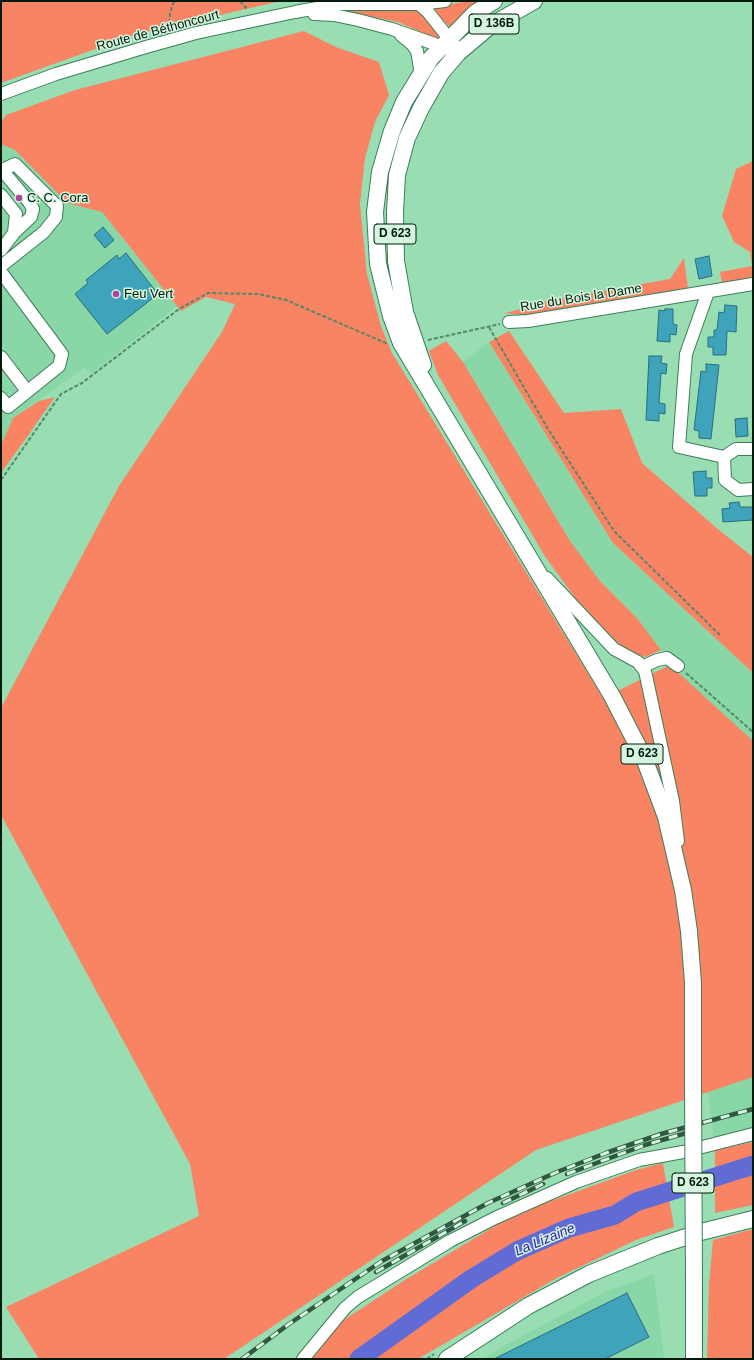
<!DOCTYPE html>
<meta charset="utf-8">
<style>
body{margin:0}
#map{position:relative;width:754px;height:1360px;overflow:hidden;background:#99deb3;font-family:Arial,sans-serif}
canvas{display:block}
.frame{position:absolute;inset:0;border:2px solid #011a0c;pointer-events:none}
</style>
<div id="map">
<canvas width="754" height="1360"></canvas>
<div class="frame"></div>
</div>
<script>
const g = document.querySelector('canvas').getContext('2d');
g.lineJoin = 'round';
function fillPath(path, color) { g.fillStyle = color; g.fill(path, 'evenodd'); }
const poly = rows => new Path2D(rows.map(r => 'M' + r).join(''));
function strokePath(path, color, width, dash) { g.strokeStyle = color; g.lineWidth = width; g.lineCap = dash ? 'butt' : 'round'; g.setLineDash(dash || []); g.stroke(path); }
function label(font, color, halo, rows, align = 'center') {
  g.font = font + ' Arial,sans-serif'; g.lineWidth = 3; g.setLineDash([]); g.textBaseline = 'middle'; g.strokeStyle = halo; g.fillStyle = color; for (const [text, x, y, turn = 0] of rows) {
    g.save(); g.translate(x, y); g.rotate((+turn || 0) * Math.PI / 180); g.textAlign = isNaN(turn) ? turn : align; if (halo) g.strokeText(text, 0, 0); g.fillText(text, 0, 0); g.restore();
  }
}
fillPath(poly([
 [1,144,15,150,67,203,102,212,177,306,92,373,84,368,13,418,1,445],
 [489,342,613,543,753,673,753,741,670,665,661,650,637,618,600,581,570,541,463,362],
 [753,1077,753,1142,715,1150,708,1092],
 [654,1274,664,1359,483,1359,498,1349,605,1292]
]), '#89d6a6');
fillPath(poly([
 [1,1,281,1,137,34,1,83],
 [470,1,483,1,450,27,432,9,432,7],
 [346,8,413,8,424,14,441,36,438,39,398,22,346,11],
 [304,31,336,47,379,62,389,95,375,122,365,158,360,204,367,274,381,326,392,353,603,698,670,665,753,741,753,1077,536,1150,224,1359,39,1359,6,1307,199,1216,190,1164,1,815,1,708,119,486,222,332,235,304,206,297,181,311,102,212,67,203,15,150,1,144,1,122,6,115,75,90],
 [753,161,753,279,722,283,720,272,752,266,750,252,734,242,722,216,736,169],
 [684,258,688,289,529,316,505,313,537,305,546,301,670,279],
 [509,331,564,413,621,409,642,463,719,530,753,557,753,673,613,543,489,342],
 [446,341,463,362,570,541,600,581,637,618,661,650,645,657,624,649,587,614,546,558,438,375,429,351],
 [55,397,27,437,1,473,1,445,13,418,39,401],
 [753,1142,753,1205,715,1213,715,1150],
 [663,1163,674,1227,636,1240,555,1279,418,1359,312,1359,336,1325,408,1278,515,1214,636,1170],
 [753,1229,753,1359,707,1359,709,1284,713,1240]
]), '#f88464');
strokePath(poly([
 [359,1359,471,1279,517,1251,569,1228,615,1215,636,1202,753,1165]
]), '#616bd6', 19);
const building = poly([
 [103,227,114,240,105,248,94,235,103,227],
 [126,253,158,294,107,334,75,294,88,283,86,280,117,255,119,259,126,253],
 [709,256,712,276,699,279,695,259,709,256],
 [725,305,737,306,736,332,727,331,726,355,713,355,713,347,708,347,708,337,714,337,714,330,717,330,719,312,724,313,725,305],
 [665,309,673,309,673,324,677,325,676,335,670,334,670,342,657,341,659,310,665,311,665,309],
 [649,356,662,356,661,363,667,364,666,374,661,373,659,403,665,404,665,414,659,413,659,421,646,420,649,356],
 [706,364,719,365,711,439,699,438,699,431,694,430,701,371,706,372,706,364],
 [747,418,748,436,736,437,735,419,747,418],
 [706,471,706,478,712,478,712,488,707,488,707,496,695,496,693,472,706,471],
 [739,502,740,507,753,507,753,520,723,522,722,509,730,508,729,503,739,502],
 [627,1293,649,1337,605,1359,494,1359,627,1293]
]);
fillPath(building, '#3fa3bb');
strokePath(building, '#286e7f', 1);
const minor = poly([
 [419,4,428,12,454,45],
 [314,14,334,15,358,20,392,29,449,49],
 [401,35,412,44,417,51,421,74],
 [1,94,56,74,146,47,196,33,295,12,339,4,419,4,445,1],
 [1,195,16,214,14,233],
 [1,250,14,233,31,217,33,209,29,202,2,170,15,164,57,206,56,217,44,232,1,266],
 [1,272,62,354,59,366,8,407,1,398],
 [708,292,686,354,679,447,724,457,736,449,753,449],
 [509,322,528,321,753,284],
 [1,357,27,391],
 [724,457,725,480,738,490,753,489],
 [547,578,614,649,638,662,645,671,673,801,678,841],
 [642,667,657,660,667,658,678,666],
 [303,1359,345,1308,358,1297,450,1241,495,1218,576,1182,639,1160,683,1152,753,1134]
]);
const major = poly([
 [494,1,475,13,431,58,404,102,392,131,380,172,375,212,378,264,391,316,401,343,612,696,644,758,666,817,683,890,689,931,693,983,693,1083],
 [423,365,405,312,396,261,395,212,397,175,407,138,421,108,441,73,458,53,490,26,534,1],
 [694,1284,694,1359],
 [447,1359,528,1306,589,1274,658,1246,701,1232,753,1219]
]);
strokePath(minor, '#3b7e57', 14);
strokePath(major, '#3b7e57', 18);
strokePath(poly([
 [240,1,248,10],
 [169,29,170,13,174,1],
 [489,327,548,429,614,531,721,636],
 [428,340,500,324],
 [1,480,61,394,82,383,179,309,208,293,258,294,286,300,388,344],
 [686,673,753,732],
 [427,1359,434,1354]
]), '#568769', 2, [4, 2]);
strokePath(minor, '#fff', 12);
strokePath(major, '#fff', 16);
const rail = poly([
 [567,1174,645,1145,686,1133],
 [503,1203,543,1184],
 [376,1272,465,1221],
 [242,1359,289,1324,382,1261,488,1203,557,1172,606,1153,661,1134,753,1109]
]);
strokePath(rail, '#305740', 4.5);
strokePath(rail, '#d4f6df', 3, [9]);
const majorBridge = poly([
 [693,1083,694,1284]
]);
strokePath(majorBridge, '#3b7e57', 18, []);
strokePath(majorBridge, '#fff', 16);
for (const [x, y, r, color] of [
 [19,198,4,"#b3419d"],
 [116,294,4,"#b3419d"]
]) { const dot = new Path2D(); dot.arc(x, y, r, 0, 2 * Math.PI); g.fillStyle = color; g.fill(dot); strokePath(dot, '#d4f6df', 1.5); }
for (const [x, y, w] of [
 [494,24,50],
 [395,234,42],
 [642,754,42],
 [693,1183,42]
]) { const box = new Path2D(); box.roundRect(x - w / 2, y - 10, w, 20, 3); g.fillStyle = '#d4f6df'; g.fill(box); strokePath(box, '#011a0c', 1); }
label('bold 12px', '#011a0c', null, [
 ["D 136B",494,24],
 ["D 623",395,234],
 ["D 623",642,754],
 ["D 623",693,1183]
]);
label('13px', '#011a0c', '#d4f6df', [
 ["Route de Béthoncourt",158,31,-15],
 ["Rue du Bois la Dame",581,298,-9]
]);
label('13px', '#011a0c', '#d4f6df', [
 ["C. C. Cora",27,198],
 ["Feu Vert",124,294]
], 'left');
label('italic 14px', '#3023a3', '#d4f6df', [
 ["La Lizaine",545,1240,-23]
]);
</script>
